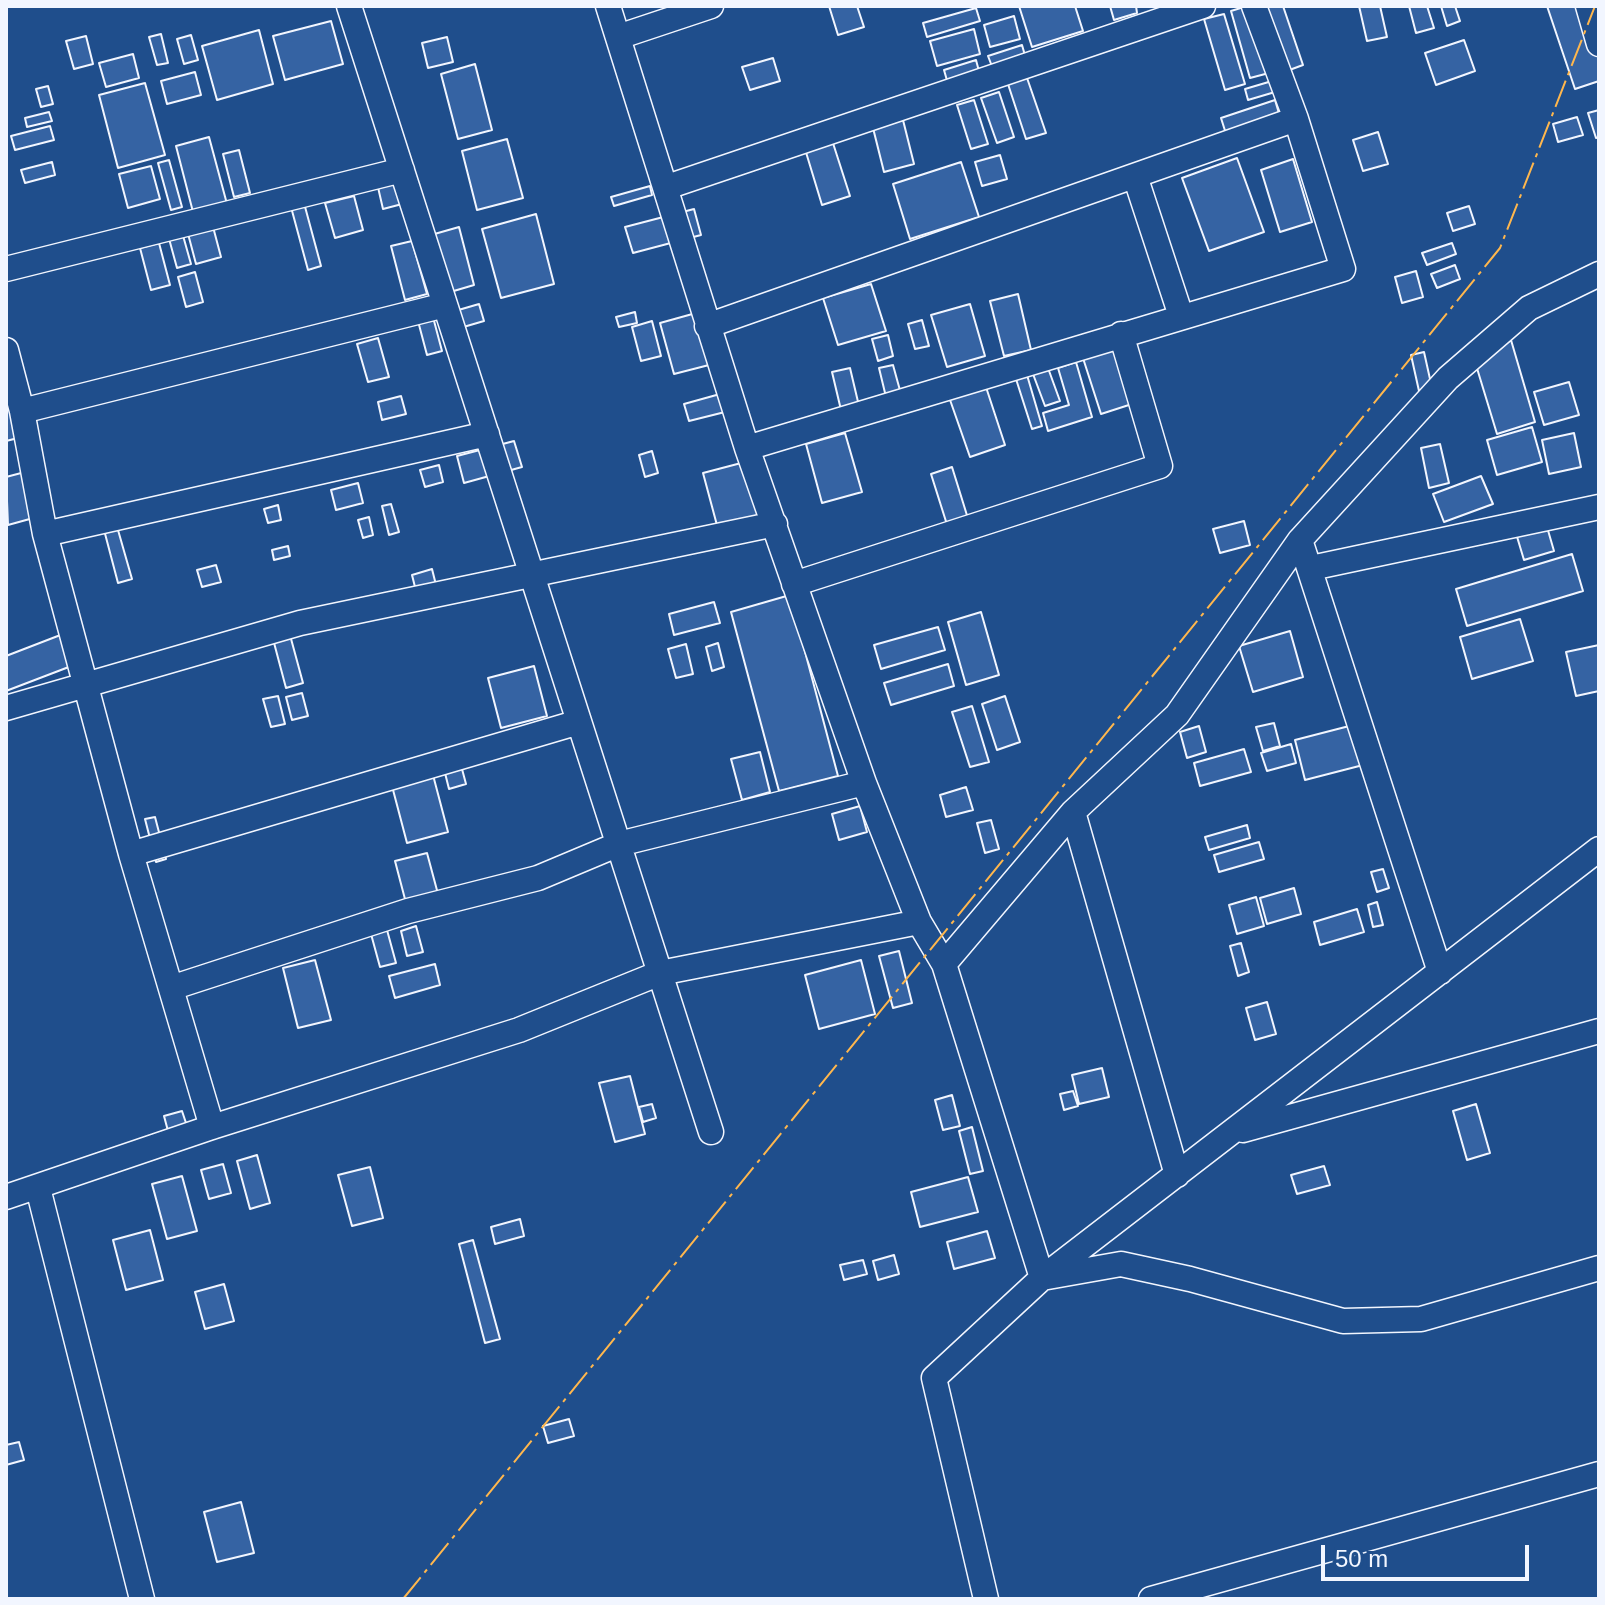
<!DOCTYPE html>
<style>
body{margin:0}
#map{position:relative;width:1605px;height:1605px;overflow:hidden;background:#1f4e8c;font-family:Helvetica,sans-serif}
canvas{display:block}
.frame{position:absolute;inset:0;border:8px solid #f2f6ff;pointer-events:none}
.scale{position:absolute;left:1321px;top:1545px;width:208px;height:36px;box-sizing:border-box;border:4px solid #f2f6ff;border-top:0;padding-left:10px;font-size:24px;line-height:28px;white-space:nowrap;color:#f2f6ff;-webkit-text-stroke:6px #1f4e8c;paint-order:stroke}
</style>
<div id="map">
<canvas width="1605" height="1605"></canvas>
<div class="frame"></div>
<div class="scale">50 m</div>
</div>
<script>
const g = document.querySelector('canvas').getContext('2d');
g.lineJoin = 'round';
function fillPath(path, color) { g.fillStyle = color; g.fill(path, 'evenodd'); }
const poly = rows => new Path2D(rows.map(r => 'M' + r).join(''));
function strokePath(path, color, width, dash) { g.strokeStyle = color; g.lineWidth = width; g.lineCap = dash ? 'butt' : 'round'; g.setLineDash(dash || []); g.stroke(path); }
const building = poly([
 [829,6,857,6,864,27,838,35,829,6],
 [1019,6,1075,6,1083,31,1032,47,1019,6],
 [1110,6,1136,6,1137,13,1114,20,1110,6],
 [1247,6,1269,73,1250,78,1231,11,1247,6],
 [1261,6,1283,6,1303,65,1284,72,1261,6],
 [1359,6,1380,6,1387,37,1367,41,1359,6],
 [1409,6,1427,6,1434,28,1416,33,1409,6],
 [1441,6,1455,6,1460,21,1447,26,1441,6],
 [1547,6,1581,6,1599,60,1599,81,1575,89,1547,6],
 [976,8,980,21,927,37,923,23,976,8],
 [1224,14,1245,84,1225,90,1204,19,1224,14],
 [1014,16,1020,39,990,47,984,25,1014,16],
 [331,21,343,64,285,80,273,36,331,21],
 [974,29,980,54,937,66,930,41,974,29],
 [259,30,273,84,217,100,202,46,259,30],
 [161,34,168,63,157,65,149,37,161,34],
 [191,35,198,60,184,64,177,39,191,35],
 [86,36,93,64,74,69,66,41,86,36],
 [447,37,453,62,428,68,422,43,447,37],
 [1464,40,1475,71,1436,85,1425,53,1464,40],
 [1022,45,1026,59,993,69,988,56,1022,45],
 [133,54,139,78,106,87,99,63,133,54],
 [773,58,780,81,750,90,742,67,773,58],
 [976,60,980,75,948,84,944,70,976,60],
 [475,64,492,130,458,139,441,74,475,64],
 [195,72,201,95,167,104,161,81,195,72],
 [1026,75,1046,133,1026,139,1007,81,1026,75],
 [1272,81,1275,92,1248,100,1245,89,1272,81],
 [145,83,165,155,118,168,99,95,145,83],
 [48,86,53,104,41,107,36,89,48,86],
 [999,92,1014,137,997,143,981,98,999,92],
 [974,100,988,144,971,149,957,105,974,100],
 [1275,100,1281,120,1227,137,1221,118,1275,100],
 [1599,110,1599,137,1596,138,1588,113,1599,110],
 [49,112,52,121,27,127,25,118,49,112],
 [1577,117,1583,135,1558,142,1553,124,1577,117],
 [903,120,914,164,884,172,873,128,903,120],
 [50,126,54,140,15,150,11,136,50,126],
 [1378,132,1388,164,1363,171,1353,140,1378,132],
 [209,137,227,204,193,212,176,146,209,137],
 [507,139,523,198,477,210,462,151,507,139],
 [832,140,850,196,822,205,805,149,832,140],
 [239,150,250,193,234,197,223,154,239,150],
 [1000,155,1007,179,982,186,975,162,1000,155],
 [1237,158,1264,232,1209,251,1182,178,1237,158],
 [1293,159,1312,222,1280,232,1261,170,1293,159],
 [169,160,182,207,171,210,158,163,169,160],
 [52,162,55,175,25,183,21,170,52,162],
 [961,162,979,217,910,239,893,184,961,162],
 [151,166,160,199,128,208,119,174,151,166],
 [399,177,406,203,383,209,377,183,399,177],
 [650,186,652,195,614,206,611,197,650,186],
 [354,196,363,230,335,238,325,203,354,196],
 [304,203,321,266,308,270,291,207,304,203],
 [1469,206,1475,224,1453,231,1447,213,1469,206],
 [694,209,701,235,633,253,625,227,694,209],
 [536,214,554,284,501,298,482,229,536,214],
 [212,223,221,257,196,264,187,230,212,223],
 [459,227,474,285,447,293,431,235,459,227],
 [182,232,191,264,177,268,168,235,182,232],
 [412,241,427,294,405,300,391,246,412,241],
 [159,243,170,285,151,290,140,248,159,243],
 [1452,243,1456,254,1427,265,1422,253,1452,243],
 [1455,265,1460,279,1437,288,1431,274,1455,265],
 [1416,271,1423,297,1402,303,1395,277,1416,271],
 [195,272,203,302,186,307,178,277,195,272],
 [871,284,886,331,838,345,823,298,871,284],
 [1018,294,1031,350,1004,356,990,301,1018,294],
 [479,304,484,321,460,328,455,311,479,304],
 [970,304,985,356,947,367,931,315,970,304],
 [635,312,637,323,619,327,616,317,635,312],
 [696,313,709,365,674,374,660,323,696,313],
 [433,317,442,351,427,355,418,321,433,317],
 [922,320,929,346,915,349,908,324,922,320],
 [652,321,661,356,641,361,632,327,652,321],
 [888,335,893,356,878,361,872,339,888,335],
 [378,338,389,377,368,382,357,344,378,338],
 [1511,340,1535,422,1497,434,1476,365,1511,340],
 [1113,345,1132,404,1101,414,1082,355,1113,345],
 [1424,352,1432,388,1419,391,1411,355,1424,352],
 [1076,362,1092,417,1048,431,1043,413,1069,405,1058,368,1076,362],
 [893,365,901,394,886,397,879,368,893,365],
 [850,368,859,406,841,410,832,372,850,368],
 [1048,368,1060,401,1045,406,1033,374,1048,368],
 [1027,375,1042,426,1032,429,1016,379,1027,375],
 [1569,382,1579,415,1544,425,1534,392,1569,382],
 [985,384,1005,445,970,457,949,397,985,384],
 [720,394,725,412,689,421,684,404,720,394],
 [6,396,18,438,6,441,6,396],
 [401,396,406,414,382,420,378,402,401,396],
 [1532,427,1542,462,1497,475,1487,440,1532,427],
 [845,433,862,492,822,503,806,444,845,433],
 [1574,433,1581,467,1549,474,1542,440,1574,433],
 [514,441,522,467,464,483,457,456,514,441],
 [1440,444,1449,483,1429,488,1421,448,1440,444],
 [652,451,658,473,645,477,639,455,652,451],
 [745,462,760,517,718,529,703,473,745,462],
 [439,465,443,482,425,487,420,470,439,465],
 [952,467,970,525,949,531,931,474,952,467],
 [25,472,37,517,8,525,6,477,25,472],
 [1481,476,1493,504,1444,522,1433,494,1481,476],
 [358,483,363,503,336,510,331,490,358,483],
 [391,504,399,532,389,535,382,506,391,504],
 [278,505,281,520,268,523,264,509,278,505],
 [369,517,373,535,363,538,358,520,369,517],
 [1545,520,1554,551,1524,560,1515,530,1545,520],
 [1244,521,1250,545,1220,553,1213,529,1244,521],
 [116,523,132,579,118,583,103,526,116,523],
 [288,546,290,556,274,560,272,550,288,546],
 [1572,554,1583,591,1467,626,1456,589,1572,554],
 [216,565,221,582,202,587,197,570,216,565],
 [432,569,436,585,416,591,412,575,432,569],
 [790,595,838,776,779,791,731,612,790,595],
 [714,602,720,623,674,635,669,614,714,602],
 [981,612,999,675,966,685,948,622,981,612],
 [1520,619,1533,661,1472,679,1460,637,1520,619],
 [938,627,945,650,881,669,874,645,938,627],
 [1290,631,1303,677,1253,692,1239,646,1290,631],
 [63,634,74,665,6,691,6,656,63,634],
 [290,635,303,683,286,688,273,639,290,635],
 [718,643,724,667,712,671,706,647,718,643],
 [686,644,693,674,676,678,668,649,686,644],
 [1599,645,1599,691,1576,696,1566,652,1599,645],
 [948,664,954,686,891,705,884,683,948,664],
 [534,666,547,716,501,728,488,678,534,666],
 [302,693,308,716,292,720,286,697,302,693],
 [278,696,285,724,271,727,263,699,278,696],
 [1005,696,1020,742,997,750,982,704,1005,696],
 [972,706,989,762,970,767,952,712,972,706],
 [1274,723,1280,746,1263,751,1256,727,1274,723],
 [1357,724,1367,764,1305,780,1295,740,1357,724],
 [1199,726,1206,752,1187,758,1180,732,1199,726],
 [1291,744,1296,763,1267,771,1261,753,1291,744],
 [1244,749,1251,772,1200,786,1194,763,1244,749],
 [760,752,770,792,742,800,731,759,760,752],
 [462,769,466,784,449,789,445,773,462,769],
 [433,775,448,832,407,843,392,786,433,775],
 [966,787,973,810,946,817,940,795,966,787],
 [860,806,867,832,839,840,832,814,860,806],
 [155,817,166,859,156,862,145,819,155,817],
 [991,820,999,849,985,853,977,823,991,820],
 [1247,825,1250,838,1209,850,1205,837,1247,825],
 [1259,842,1264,859,1219,872,1214,855,1259,842],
 [427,853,438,894,406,903,395,861,427,853],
 [1383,869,1389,888,1377,892,1371,872,1383,869],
 [1294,888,1301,914,1267,924,1260,898,1294,888],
 [1256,897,1264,926,1237,934,1229,905,1256,897],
 [1377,902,1383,925,1373,927,1368,905,1377,902],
 [1357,909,1364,932,1320,945,1314,922,1357,909],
 [416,926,423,952,407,956,401,931,416,926],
 [387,930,396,963,380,967,371,934,387,930],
 [1241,943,1249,972,1238,976,1230,946,1241,943],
 [899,951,912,1003,893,1008,879,956,899,951],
 [315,960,331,1020,298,1028,283,968,315,960],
 [861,960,875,1014,819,1029,805,975,861,960],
 [435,964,440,985,395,998,389,976,435,964],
 [1267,1002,1276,1034,1255,1040,1246,1008,1267,1002],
 [1102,1068,1109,1097,1079,1104,1072,1075,1102,1068],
 [630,1076,645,1134,615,1142,599,1083,630,1076],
 [1073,1091,1078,1106,1064,1110,1060,1094,1073,1091],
 [952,1095,960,1126,943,1130,935,1100,952,1095],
 [652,1104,656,1118,643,1122,639,1107,652,1104],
 [1476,1104,1490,1153,1467,1160,1453,1111,1476,1104],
 [182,1111,187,1126,168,1131,164,1116,182,1111],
 [972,1127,983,1171,970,1174,959,1131,972,1127],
 [257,1155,270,1203,250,1209,237,1161,257,1155],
 [223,1164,231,1193,209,1199,201,1170,223,1164],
 [1324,1166,1330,1185,1297,1194,1291,1175,1324,1166],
 [370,1167,383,1218,352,1226,338,1175,370,1167],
 [182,1176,197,1231,167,1239,152,1184,182,1176],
 [968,1177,978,1212,920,1227,911,1192,968,1177],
 [520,1219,524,1236,495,1244,491,1227,520,1219],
 [150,1230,163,1280,126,1290,113,1240,150,1230],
 [987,1231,995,1258,954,1269,947,1242,987,1231],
 [473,1240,500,1339,485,1343,459,1244,473,1240],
 [894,1255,899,1274,878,1280,873,1261,894,1255],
 [863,1260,867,1274,844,1280,840,1265,863,1260],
 [224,1284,234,1321,205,1329,195,1292,224,1284],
 [569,1419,574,1436,548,1443,543,1426,569,1419],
 [19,1442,24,1460,6,1465,6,1445,19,1442],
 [241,1502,254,1553,217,1562,204,1512,241,1502]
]);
fillPath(building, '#3563a3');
strokePath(building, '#f2f6ff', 2);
const street = poly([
 [349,6,711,1132],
 [608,6,747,448,864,783,919,922,944,964,1042,1278,1121,1264,1190,1279,1343,1321,1421,1319,1599,1268],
 [1588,6,1599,44],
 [618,37,711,6],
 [1135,176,1181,316],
 [667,187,1203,6],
 [6,269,402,170],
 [707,326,1296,119],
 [6,350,22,411,45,534,131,854,212,1127],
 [22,411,445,305],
 [747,448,1343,269,1296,119,1254,6],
 [45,534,487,434],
 [1311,568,1599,507],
 [794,584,1160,466,1121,334],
 [6,708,300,623,775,524],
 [1073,812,1177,1175],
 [131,854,579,722],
 [944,964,1073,812,1177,715,1300,540],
 [1440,972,1300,540,1448,378,1529,308,1599,274],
 [171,988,408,911,538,878,619,844,864,783],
 [1243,1130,1599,1031],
 [38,1188,142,1599],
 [6,1197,212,1127,519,1030,660,973,919,922],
 [986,1599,934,1378,1042,1278,1599,849],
 [1151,1599,1599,1474]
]);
strokePath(street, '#f2f6ff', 27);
strokePath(street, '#1f4e8c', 24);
strokePath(poly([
 [403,1599,1500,248,1595,6]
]), '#ffb74d', 2, [28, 6, 4, 6]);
</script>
